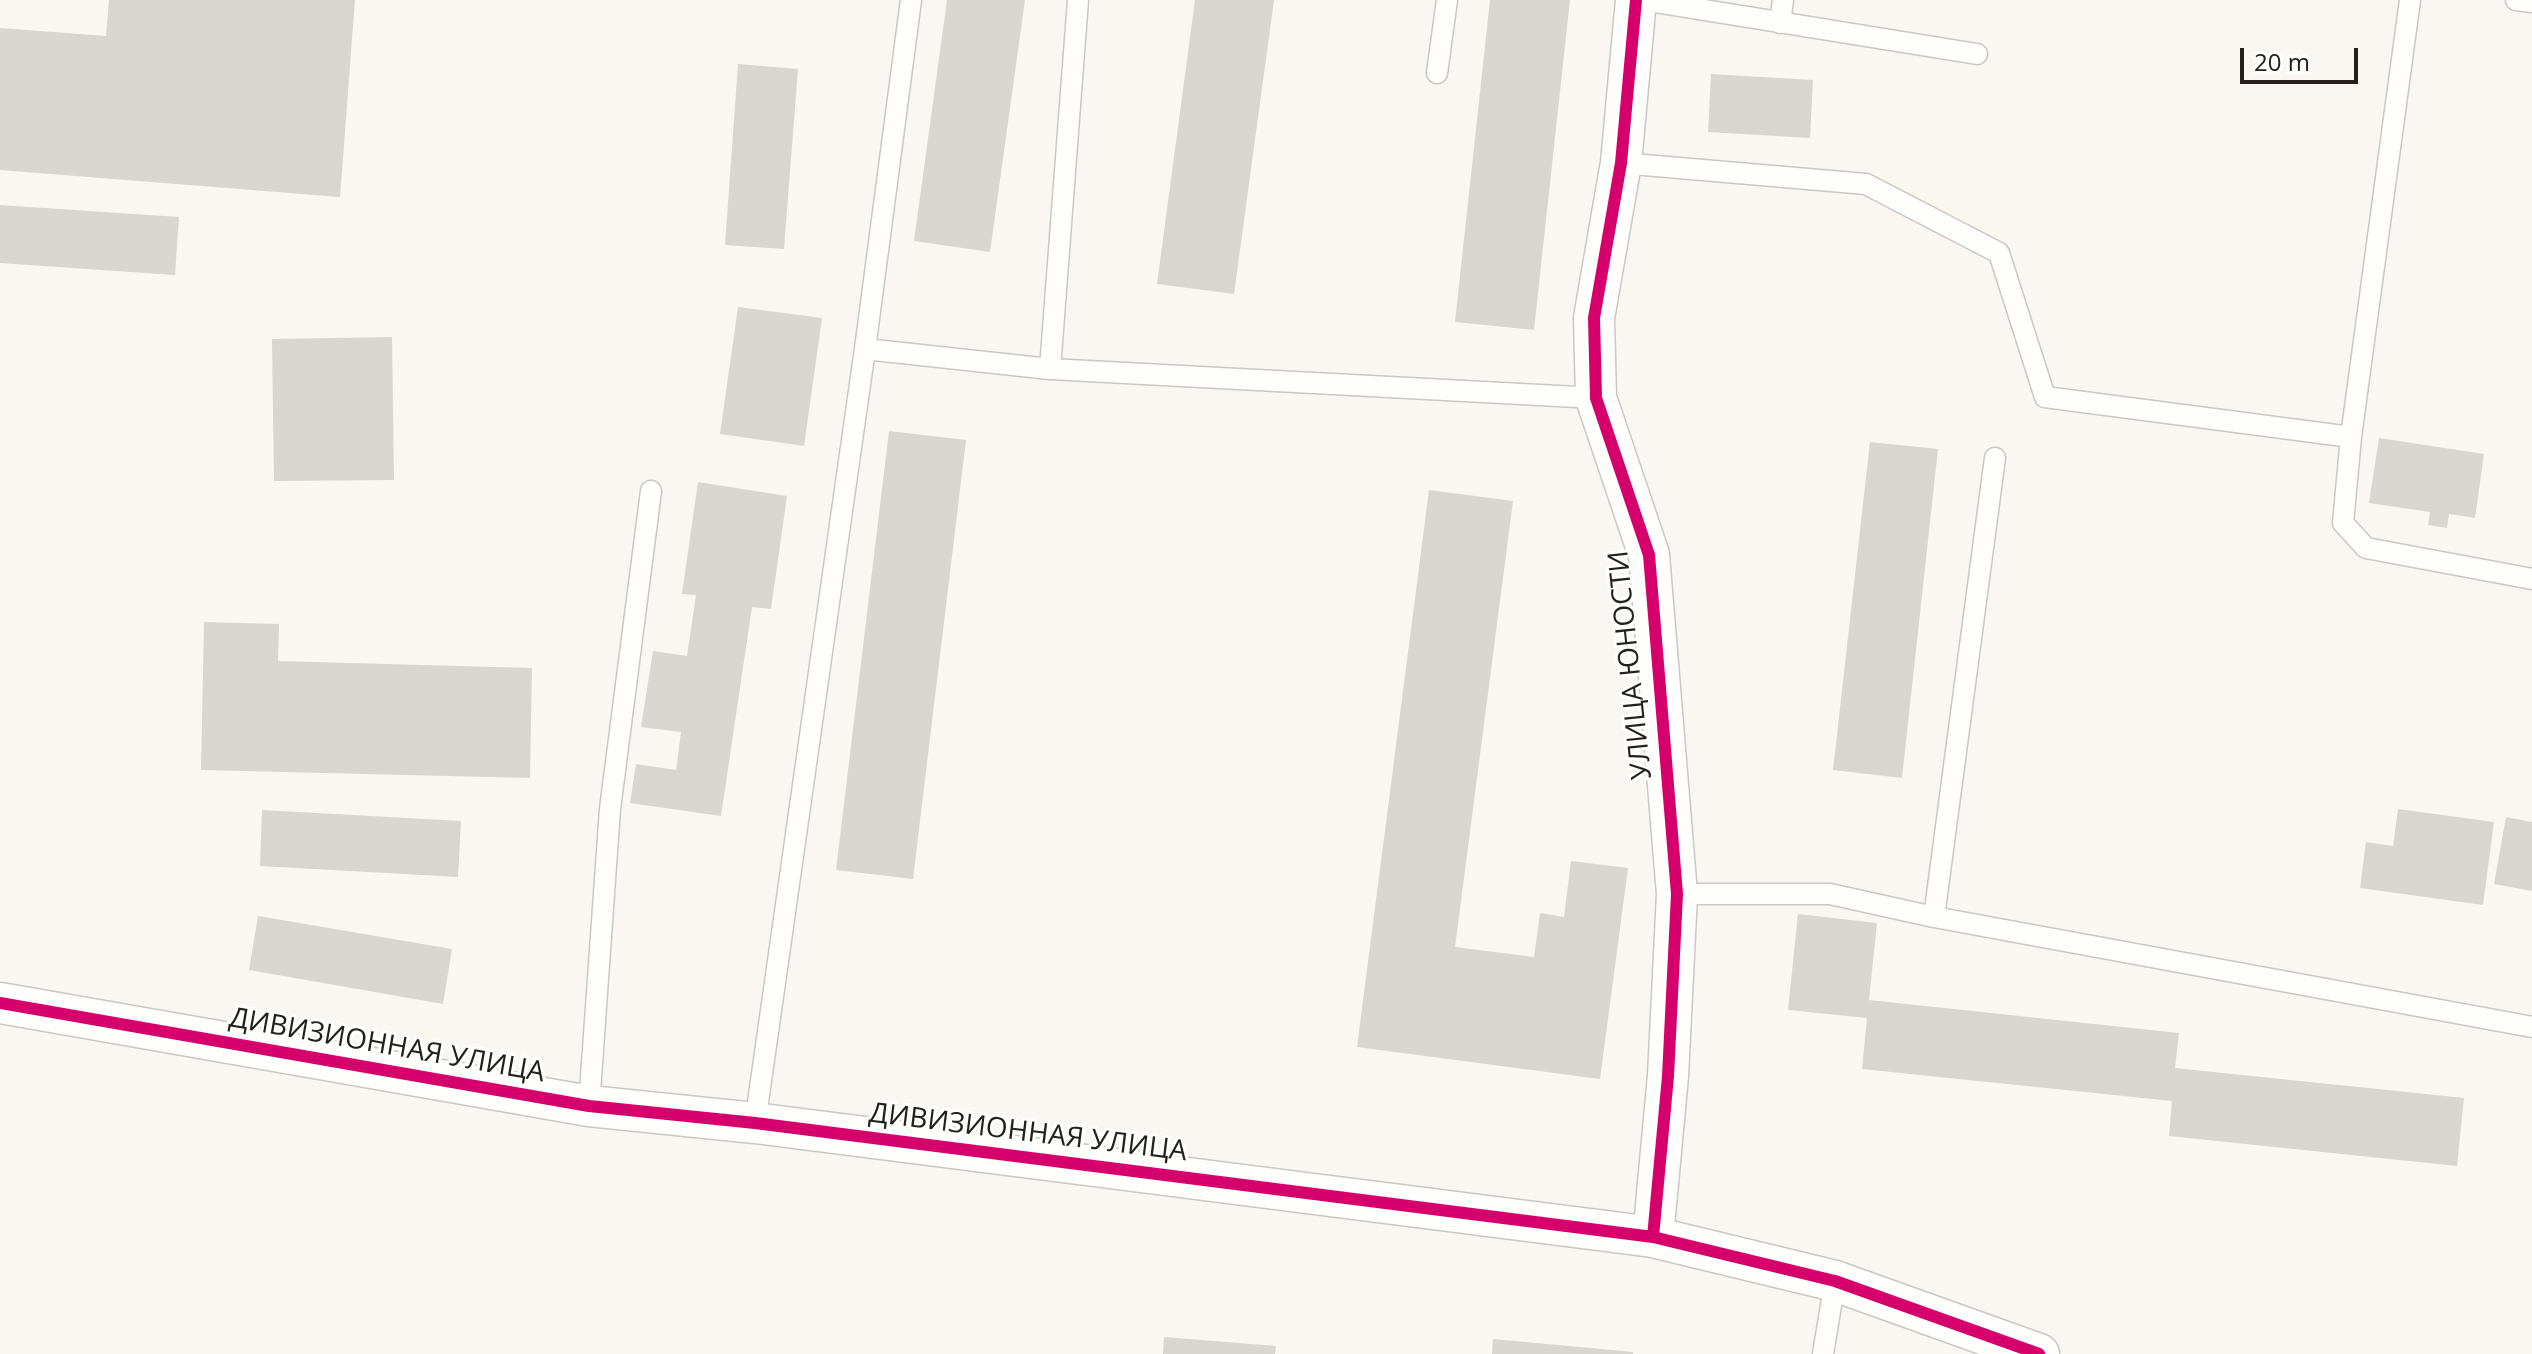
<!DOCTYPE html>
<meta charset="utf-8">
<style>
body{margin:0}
#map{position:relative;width:2532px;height:1354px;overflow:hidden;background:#faf6f2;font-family:"Open Sans",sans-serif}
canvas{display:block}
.scale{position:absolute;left:2240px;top:48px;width:118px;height:36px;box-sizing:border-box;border:4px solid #25201c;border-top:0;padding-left:10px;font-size:24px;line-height:28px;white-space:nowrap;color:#25201c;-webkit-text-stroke:6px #fff;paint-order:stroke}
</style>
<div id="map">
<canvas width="2532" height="1354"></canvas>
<div class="scale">20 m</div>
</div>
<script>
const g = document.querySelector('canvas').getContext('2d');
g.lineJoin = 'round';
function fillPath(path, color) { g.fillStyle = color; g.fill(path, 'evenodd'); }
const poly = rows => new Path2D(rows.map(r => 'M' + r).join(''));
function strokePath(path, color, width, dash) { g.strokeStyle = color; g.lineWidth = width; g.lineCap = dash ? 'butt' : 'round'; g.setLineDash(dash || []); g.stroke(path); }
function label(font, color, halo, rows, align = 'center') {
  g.font = font + ' "Open Sans",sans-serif'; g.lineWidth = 6; g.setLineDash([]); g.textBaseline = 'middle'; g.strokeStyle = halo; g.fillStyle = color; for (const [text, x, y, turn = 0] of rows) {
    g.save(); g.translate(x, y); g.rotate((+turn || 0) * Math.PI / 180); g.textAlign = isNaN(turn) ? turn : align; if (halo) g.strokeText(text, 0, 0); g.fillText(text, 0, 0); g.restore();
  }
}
fillPath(poly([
 [109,0,355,0,340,197,0,170,0,28,106,36],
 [947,0,1025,0,990,252,914,241],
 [1195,0,1274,0,1234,294,1157,284],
 [1490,0,1570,0,1534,330,1455,322],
 [738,64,798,69,784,249,725,245],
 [1711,74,1813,80,1810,138,1708,132],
 [0,205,179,217,175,275,0,263],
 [738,307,822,318,804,446,720,434],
 [392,337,394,480,274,481,272,339],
 [889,431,966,440,913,879,836,870],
 [2379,438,2484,454,2475,518,2449,514,2447,528,2428,525,2430,512,2369,503],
 [1870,442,1938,449,1902,778,1833,770],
 [698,482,787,496,771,609,752,607,721,816,630,803,636,764,676,770,681,732,641,727,653,651,687,656,696,595,682,594],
 [1429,490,1513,501,1455,947,1534,957,1540,913,1564,917,1571,861,1628,868,1600,1079,1357,1047],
 [204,622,279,624,278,661,532,668,530,778,201,770],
 [2398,809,2494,822,2483,905,2360,888,2366,842,2393,846],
 [262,810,461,821,458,877,260,866],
 [2506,817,2532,822,2532,891,2494,884],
 [1798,914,1877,923,1869,1000,2179,1033,2175,1068,2464,1098,2457,1166,2169,1136,2172,1101,1862,1069,1867,1018,1788,1010],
 [258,916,452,949,443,1004,249,970],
 [1164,1337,1276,1346,1275,1354,1163,1354],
 [1493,1339,1633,1352,1633,1354,1492,1354]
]), '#d9d6d2');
const lane = poly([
 [1642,0,1977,54],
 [2516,0,2532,2],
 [1780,23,1783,0],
 [1437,73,1447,0],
 [1621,163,1866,184,1999,253,2045,397,2351,437,2343,523,2366,548,2532,579],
 [865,349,1050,369,1596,398],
 [1050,369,1078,0],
 [2351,437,2410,0],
 [1677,894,1830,894,1934,917,2532,1027],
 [1934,917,1995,458],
 [589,1106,610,809,651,491],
 [755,1123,865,349,911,0],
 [1823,1354,1835,1281]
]);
const street = poly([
 [1636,0,1621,163,1594,318,1596,398,1649,555,1677,894,1668,1076,1653,1237],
 [0,1003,589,1106,755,1123,1653,1237,1835,1281,2039,1354]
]);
strokePath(lane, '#cbc7c3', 23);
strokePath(street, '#cbc7c3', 43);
strokePath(lane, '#fefefd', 20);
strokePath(street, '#fefefd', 40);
strokePath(poly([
 [1636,0,1621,163,1594,318,1596,398,1649,555,1677,894,1668,1076,1653,1237],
 [0,1003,589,1106,755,1123,1653,1237,1835,1281,2039,1354]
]), '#d6006c', 12);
label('28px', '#25201c', '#fff', [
 ["УЛИЦА ЮНОСТИ",1631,665,-96],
 ["ДИВИЗИОННАЯ УЛИЦА",387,1046,10],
 ["ДИВИЗИОННАЯ УЛИЦА",1028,1133,7]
]);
</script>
